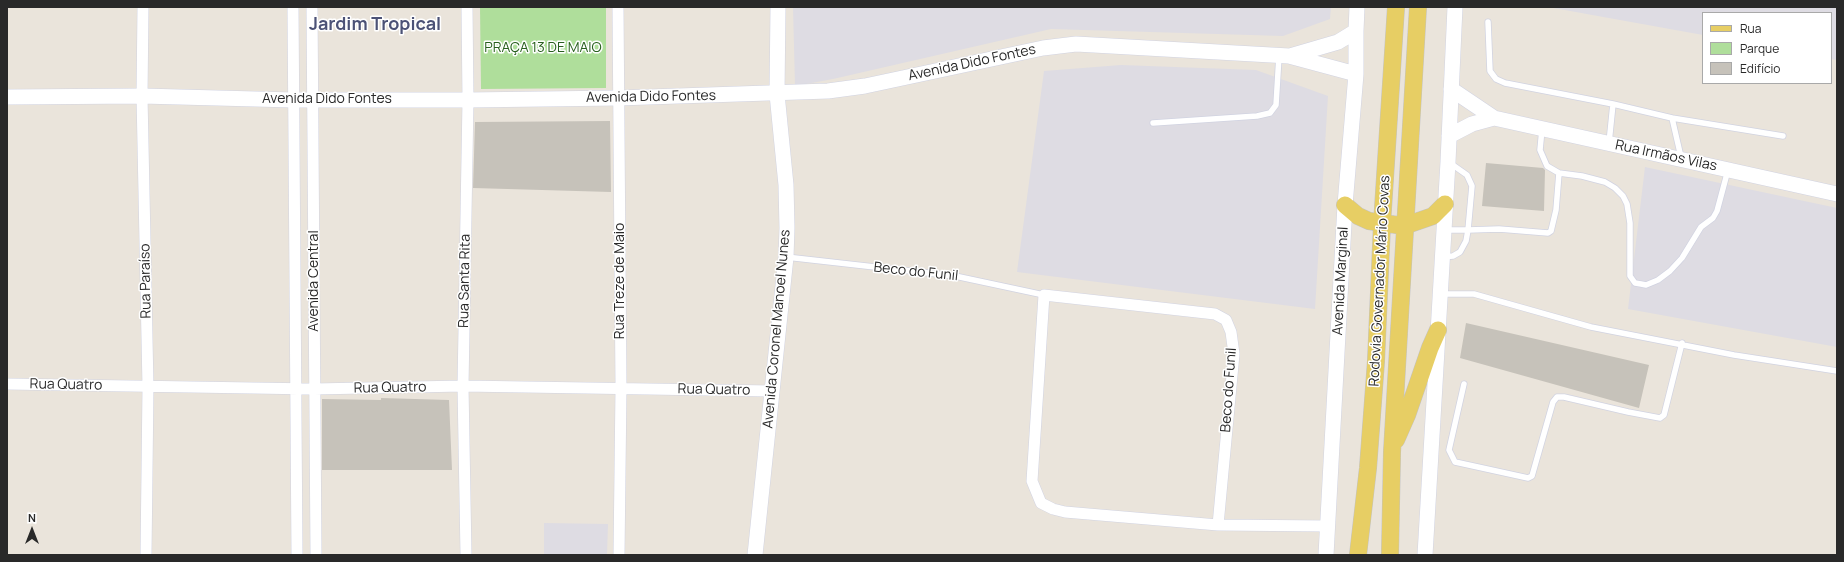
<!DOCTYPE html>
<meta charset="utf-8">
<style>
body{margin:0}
#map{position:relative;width:1844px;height:562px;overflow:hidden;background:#eae4db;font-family:Manrope,sans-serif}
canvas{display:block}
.frame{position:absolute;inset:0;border:8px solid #292929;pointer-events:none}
.legend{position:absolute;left:1702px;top:12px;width:130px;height:72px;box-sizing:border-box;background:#fff;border:1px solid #a9a9a9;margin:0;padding:5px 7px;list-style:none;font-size:12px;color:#292929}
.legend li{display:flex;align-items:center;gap:8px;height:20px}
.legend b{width:20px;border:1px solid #a9a9a9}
.north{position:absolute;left:12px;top:510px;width:40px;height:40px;-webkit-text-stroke:3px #fff;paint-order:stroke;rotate:0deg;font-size:11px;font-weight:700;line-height:16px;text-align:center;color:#292929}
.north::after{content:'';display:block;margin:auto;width:14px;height:18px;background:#292929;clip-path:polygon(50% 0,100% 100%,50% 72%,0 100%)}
</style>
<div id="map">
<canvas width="1844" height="562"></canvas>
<div class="frame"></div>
<ul class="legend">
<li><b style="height:5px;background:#e7ce64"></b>Rua</li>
<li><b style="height:11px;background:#afde9b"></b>Parque</li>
<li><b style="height:11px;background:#c6c2ba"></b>Edifício</li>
</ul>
<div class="north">N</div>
</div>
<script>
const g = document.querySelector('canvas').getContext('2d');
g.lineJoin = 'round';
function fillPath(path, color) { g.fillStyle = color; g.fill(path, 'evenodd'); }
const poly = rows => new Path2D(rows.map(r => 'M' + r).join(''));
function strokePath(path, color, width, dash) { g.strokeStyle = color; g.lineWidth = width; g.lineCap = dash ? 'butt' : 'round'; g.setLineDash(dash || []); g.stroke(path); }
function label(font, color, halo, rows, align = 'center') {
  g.font = font + ' Manrope,sans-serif'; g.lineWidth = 3; g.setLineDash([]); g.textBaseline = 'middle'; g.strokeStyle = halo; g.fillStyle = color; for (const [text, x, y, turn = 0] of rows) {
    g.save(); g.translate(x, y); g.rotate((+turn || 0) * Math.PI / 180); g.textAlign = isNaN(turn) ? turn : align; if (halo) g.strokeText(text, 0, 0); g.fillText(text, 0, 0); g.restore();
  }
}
fillPath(poly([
 [793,7,1331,7,1330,19,1283,36,1051,29,833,79,795,86],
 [1548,7,1837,7,1837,60,1831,59,1831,13,1703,13,1703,35],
 [1121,65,1256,70,1328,96,1315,309,1017,272,1044,71],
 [1645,167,1837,208,1837,347,1628,309],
 [544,523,608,524,607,555,544,555]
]), '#dedce3');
fillPath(poly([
 [480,7,606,7,606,88,481,89]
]), '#afde9b');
fillPath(poly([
 [610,121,611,192,473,188,475,122],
 [1486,163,1543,168,1545,170,1544,211,1482,206],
 [1466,323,1649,365,1639,408,1460,358],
 [381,398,449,400,452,470,322,470,322,399,381,400]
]), '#c6c2ba');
const lane = poly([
 [1488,22,1490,71,1496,79,1505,83,1613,104,1672,118,1681,157],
 [1672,118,1783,136],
 [1153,123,1257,116,1270,113,1276,105,1279,56],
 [1542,129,1540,150,1547,166,1559,173,1582,176,1605,182,1615,188,1623,196,1627,204,1630,223,1630,276,1635,283,1641,284,1646,285,1658,280,1670,271,1682,258,1701,227,1713,218,1717,211,1728,170],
 [1609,143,1613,104],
 [1445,230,1468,230,1472,186,1467,175,1450,163],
 [786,257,955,276,1044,295],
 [1443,257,1453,256,1460,252,1466,241,1468,230,1499,229,1548,233,1551,231,1556,210,1559,173],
 [1442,294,1474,294,1591,327,1734,355,1837,371],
 [1464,384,1449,450,1455,462,1528,478,1532,476,1553,402,1557,397,1564,397,1628,412,1660,418,1664,415,1682,343]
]);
const street = poly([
 [143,7,142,96,148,387,146,555],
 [293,7,297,555],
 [312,7,316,555],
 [618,7,621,388,619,555],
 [7,384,314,389,463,386,772,391],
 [1218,525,1234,354,1231,332,1226,320,1215,314,1044,295,1032,481,1041,503,1053,509,1065,512,1218,525,1328,526],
 [466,555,463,386,468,100,467,7]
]);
const secondary = poly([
 [1290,56,1338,42,1356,31],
 [1451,89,1494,118,1837,194],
 [7,97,142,96,293,100,468,100,618,98,828,91,865,86,1043,48,1076,44,1289,56,1356,74],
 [1449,136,1472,124,1494,118],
 [755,555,786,257,787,228,786,185,777,94,778,7],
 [1326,555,1345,205,1356,74,1356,31,1357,7],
 [1425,555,1448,162,1455,7]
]);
const primary = poly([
 [1345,205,1358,216,1369,221,1404,226,1433,216,1445,204],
 [1396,440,1407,415,1430,348,1438,330],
 [1358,555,1368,468,1376,361,1382,224,1396,7],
 [1390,555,1392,452,1418,7]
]);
strokePath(lane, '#d1d3e1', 7);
strokePath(street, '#d1d3e1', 12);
strokePath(secondary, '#d1d3e1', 16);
strokePath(primary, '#c3c3c3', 18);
strokePath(lane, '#fff', 5.5);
strokePath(street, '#fff', 11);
strokePath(secondary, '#fff', 15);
strokePath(primary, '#e7ce64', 17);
label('14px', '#29601e', '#fff', [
 ["PRAÇA 13 DE MAIO",543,48]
]);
label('14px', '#292929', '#fff', [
 ["Avenida Dido Fontes",972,63,-12],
 ["Avenida Dido Fontes",651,97,-1],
 ["Avenida Dido Fontes",327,99],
 ["Rua Irmãos Vilas",1666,156,12],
 ["Beco do Funil",916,272,6],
 ["Rua Paraíso",146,281,-91],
 ["Avenida Central",314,281,-90],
 ["Rua Santa Rita",465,281,-89],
 ["Rua Treze de Maio",620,281,-90],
 ["Avenida Marginal",1341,281,-87],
 ["Rodovia Governador Mário Covas",1380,281,-87],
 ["Avenida Coronel Manoel Nunes",777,329,-85],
 ["Rua Quatro",66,385,1],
 ["Rua Quatro",390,388,-1],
 ["Rua Quatro",714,390,1],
 ["Beco do Funil",1229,390,-86]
]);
label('bold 18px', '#4c5276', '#fff', [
 ["Jardim Tropical",375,25]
]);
</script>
